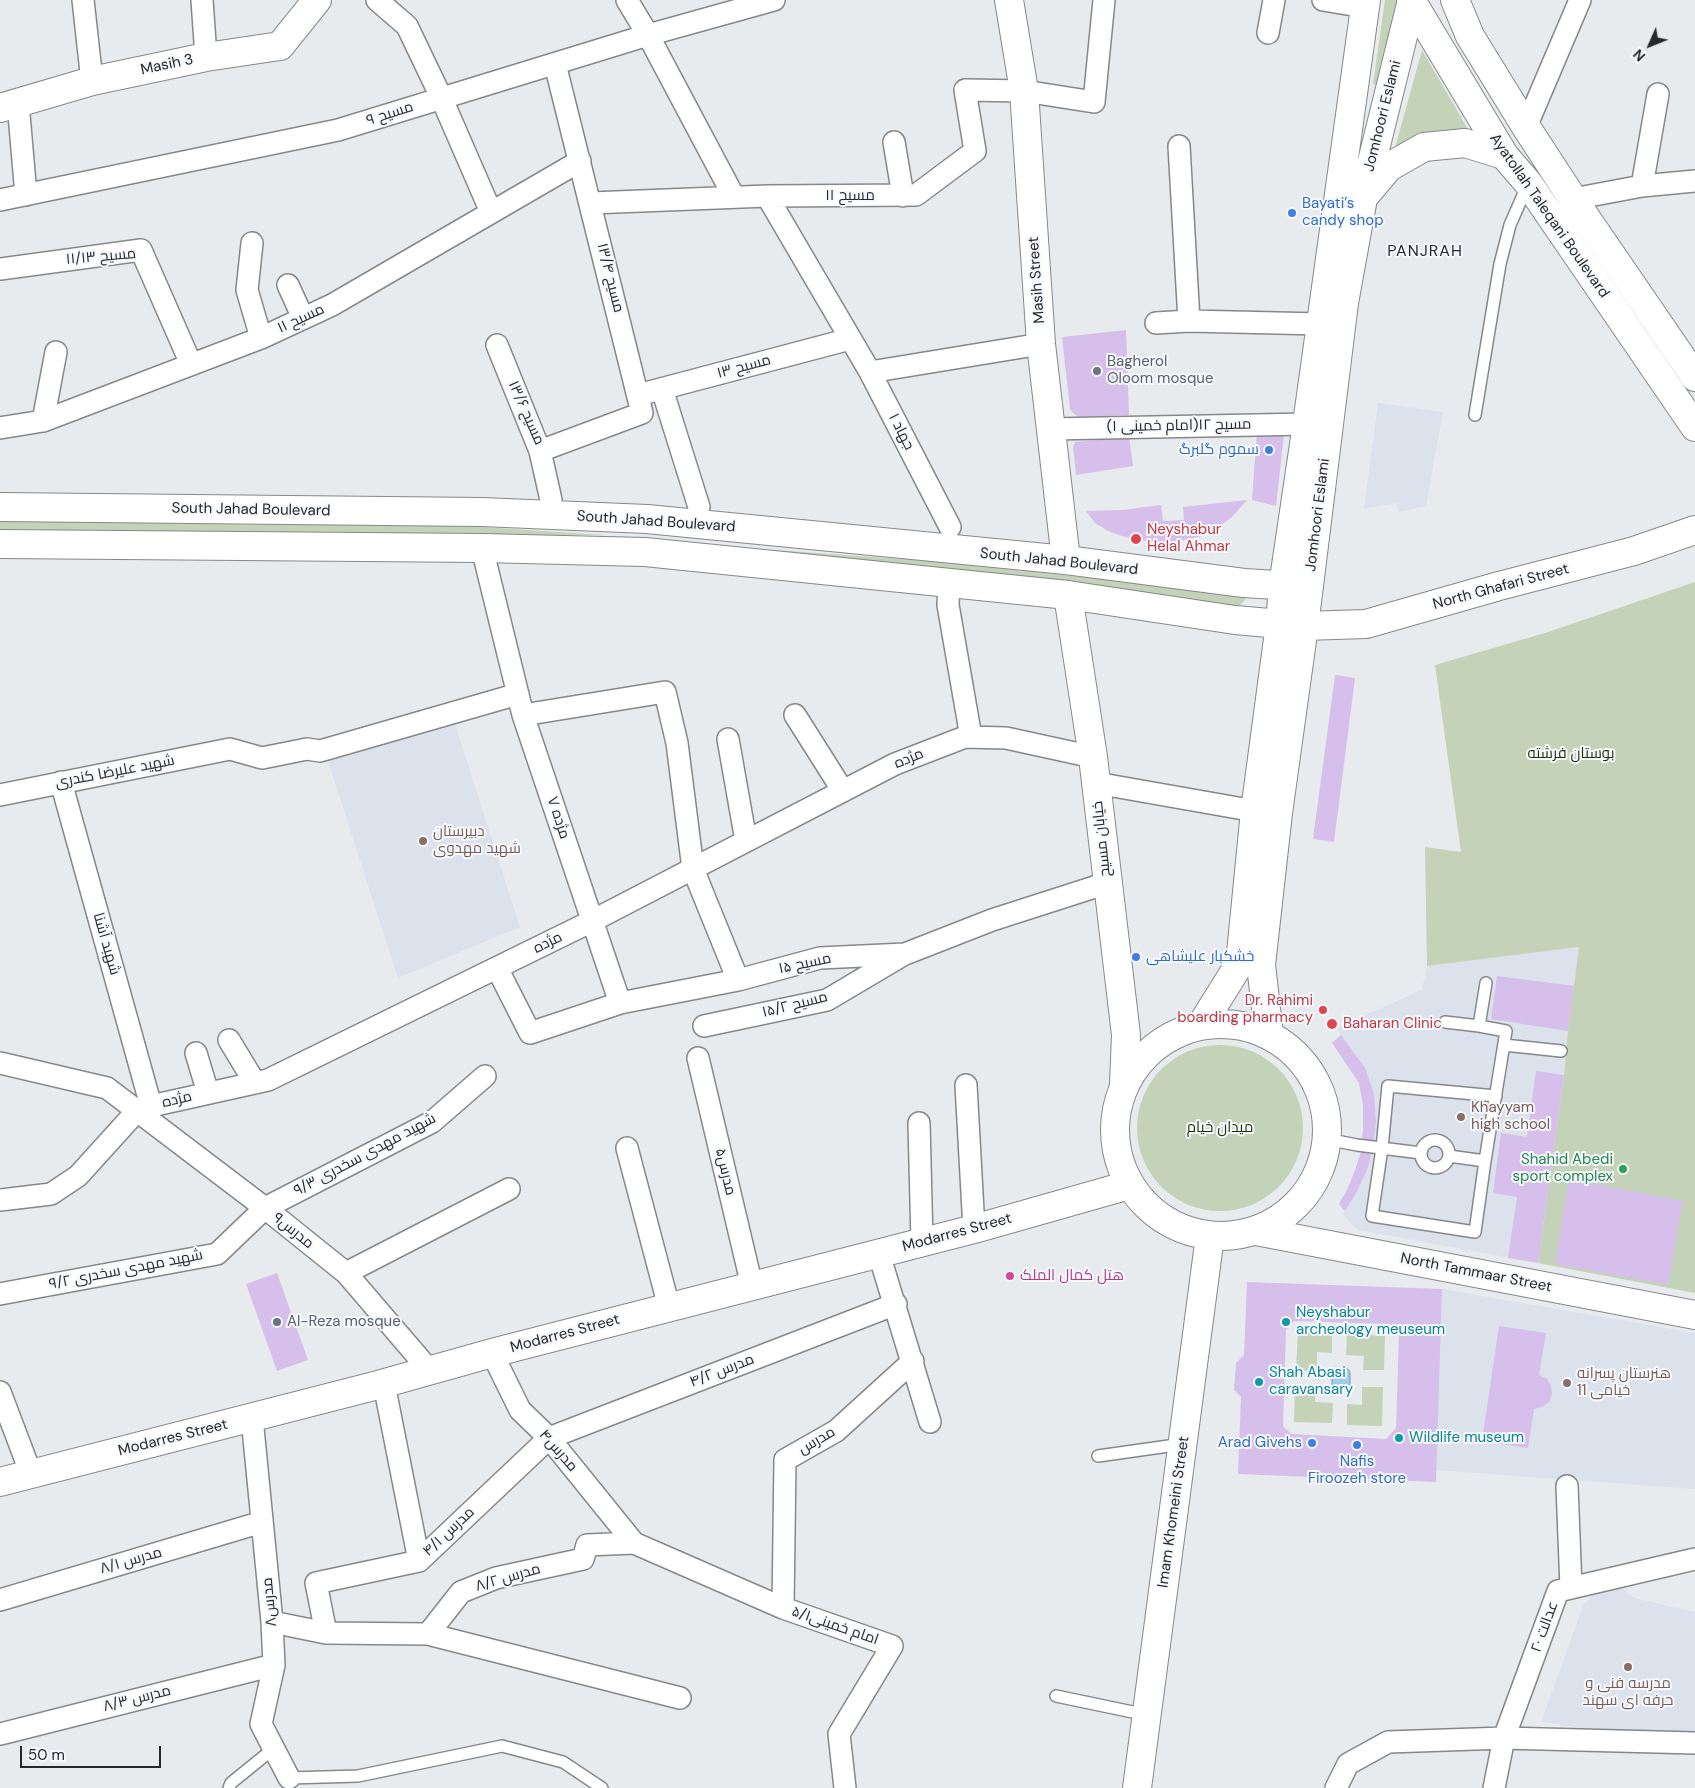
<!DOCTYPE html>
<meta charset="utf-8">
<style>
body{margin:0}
#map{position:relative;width:1695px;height:1788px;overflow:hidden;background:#e8ebee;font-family:"DM Sans",sans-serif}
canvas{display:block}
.north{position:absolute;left:1625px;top:20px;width:50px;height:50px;-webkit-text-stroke:4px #f5f8fc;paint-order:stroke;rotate:226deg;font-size:14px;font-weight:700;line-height:20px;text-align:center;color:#262728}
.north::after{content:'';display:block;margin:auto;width:18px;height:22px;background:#262728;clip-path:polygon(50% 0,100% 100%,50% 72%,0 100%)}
.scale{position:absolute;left:20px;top:1746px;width:141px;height:22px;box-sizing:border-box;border:2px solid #262728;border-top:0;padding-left:6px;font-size:15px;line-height:18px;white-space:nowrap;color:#262728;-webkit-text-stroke:4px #f5f8fc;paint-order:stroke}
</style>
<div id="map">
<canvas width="1695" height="1788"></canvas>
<div class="north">N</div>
<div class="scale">50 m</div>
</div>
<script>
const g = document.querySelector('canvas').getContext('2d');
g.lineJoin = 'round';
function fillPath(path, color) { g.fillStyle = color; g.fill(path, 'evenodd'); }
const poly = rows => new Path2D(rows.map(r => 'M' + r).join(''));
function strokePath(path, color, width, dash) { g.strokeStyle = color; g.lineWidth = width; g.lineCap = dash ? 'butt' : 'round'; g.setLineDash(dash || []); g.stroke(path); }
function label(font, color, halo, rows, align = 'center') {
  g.font = font + ' "DM Sans",Cairo,sans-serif'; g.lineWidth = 4; g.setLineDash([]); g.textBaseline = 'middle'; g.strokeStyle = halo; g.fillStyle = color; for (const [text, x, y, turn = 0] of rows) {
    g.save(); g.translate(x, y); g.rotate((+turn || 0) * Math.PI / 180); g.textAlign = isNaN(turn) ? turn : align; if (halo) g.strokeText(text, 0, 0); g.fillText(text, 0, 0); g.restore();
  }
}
fillPath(poly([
 [1378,403,1443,412,1426,506,1399,512,1396,503,1364,509],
 [455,724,520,927,398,978,326,755],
 [1579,947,1568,1031,1564,1075,1538,1263,1358,1230,1342,1214,1345,1211,1339,1204,1347,1190,1356,1168,1361,1151,1363,1130,1363,1105,1359,1083,1332,1043,1341,1035,1336,1028,1422,990,1427,966],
 [1442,1289,1695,1333,1695,1489,1436,1470],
 [1621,1587,1634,1598,1695,1612,1695,1738,1641,1737,1541,1722,1583,1606,1597,1590]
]), '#dbe2ec');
fillPath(poly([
 [1385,0,1404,0,1377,85,1373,84],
 [1422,50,1469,131,1395,148],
 [0,520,208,524,466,526,606,535,199,533,0,529],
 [662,542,929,561,1246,594,1245,600,1239,606,1228,609],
 [1695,582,1695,1293,1538,1263,1564,1075,1568,1031,1579,947,1427,966,1425,847,1461,852,1435,665,1545,633],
 '1137 1128a83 83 0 1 1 166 0a83 83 0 1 1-166 0Z',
 [1298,1331,1332,1332,1332,1353,1317,1352,1317,1371,1296,1370],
 [1347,1334,1385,1336,1384,1370,1363,1370,1364,1356,1346,1355],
 [1295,1387,1315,1388,1315,1402,1333,1403,1332,1423,1294,1422],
 [1362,1387,1383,1387,1382,1426,1347,1425,1347,1404,1362,1405]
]), '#c4d2b7');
const water = poly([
 [1335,1369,1348,1369,1350,1372,1350,1386,1347,1389,1335,1388,1332,1385,1332,1372,1335,1369]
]);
fillPath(water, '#9acee9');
strokePath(water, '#779caf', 1);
fillPath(poly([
 [1126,330,1129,415,1079,417,1073,413,1070,409,1062,337],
 [1257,431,1284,434,1276,506,1252,500],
 [1129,437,1133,466,1076,475,1073,447,1075,442],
 [1247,500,1232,517,1216,529,1202,536,1169,543,1155,543,1125,537,1108,531,1095,523,1086,511,1122,510,1161,505,1163,521,1184,520,1183,507],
 [1335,675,1355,678,1334,842,1313,839],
 [1497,976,1574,986,1568,1031,1491,1019],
 [1341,1035,1365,1068,1374,1094,1376,1122,1373,1146,1368,1168,1355,1195,1345,1211,1339,1204,1347,1190,1356,1168,1361,1151,1363,1130,1363,1105,1359,1083,1332,1043],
 [1536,1071,1564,1075,1538,1263,1508,1258,1517,1197,1493,1193,1501,1133,1527,1137],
 [1569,1179,1683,1201,1668,1285,1555,1264],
 [277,1273,308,1360,277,1371,246,1284],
 [1247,1282,1442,1289,1436,1482,1238,1474,1241,1397,1234,1390,1236,1363,1244,1355],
 [1294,1321,1389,1324,1399,1334,1396,1428,1386,1439,1291,1434,1283,1426,1286,1330],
 [1499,1326,1546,1333,1539,1375,1547,1379,1551,1386,1552,1394,1549,1402,1542,1407,1534,1409,1528,1448,1482,1441]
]), '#d7bfeb');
const lane = poly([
 [1475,415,1500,264,1510,225,1528,184],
 [1445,1022,1479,1026],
 [1504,1045,1561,1051],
 [1326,1139,1357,1145,1421,1153],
 '1421 1154a14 14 0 1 1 28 0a14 14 0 1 1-28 0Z',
 [1449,1156,1485,1161,1506,1031,1479,1026,1486,983],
 [1485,1161,1475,1232,1372,1216,1382,1148,1388,1086,1496,1096],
 [1098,1456,1183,1444],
 [1056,1696,1147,1715],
 [290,1781,289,1778,358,1776,502,1746,563,1762,602,1788],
 [229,1788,231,1783,273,1749]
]);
const street = poly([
 [83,0,92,81],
 [202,0,206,57],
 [377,0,407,26,441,97,491,212],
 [627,0,648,35,734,197],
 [1323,0,1365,7],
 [1268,33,1274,0],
 [18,103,26,195],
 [1526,127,1580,0],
 [894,142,903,196],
 [1179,146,1189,321],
 [1642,186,1658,94],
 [767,196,870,372,950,527],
 [1573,199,1642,186,1695,181],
 [0,200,338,130,648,35,774,0],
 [591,203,767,196,916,195,975,151,965,90,1024,91,1094,102,1104,0],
 [252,243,247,290,261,338],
 [0,269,141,250,191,364],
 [288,285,303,318],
 [1156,323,1189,321,1321,324],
 [497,345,540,451,642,413,555,64],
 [870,372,1041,344],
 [662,389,699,507],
 [638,395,850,339],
 [43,421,56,352],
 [0,428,43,421,261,338,332,305,580,161],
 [1051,429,1307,424],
 [540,451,551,500],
 [482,548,523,715,620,1003],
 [949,583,948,605,971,737],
 [523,715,665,692,677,743,693,869,738,980],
 [795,715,843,791],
 [728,739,746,841],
 [61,782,151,1106],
 [1096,783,1255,811],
 [0,795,230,749,262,758,307,749,320,751,518,694],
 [497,968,530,1033,620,1003,738,980,820,958,905,954,992,920,1107,883],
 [704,1026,827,1000,903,955],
 [229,1040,255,1083],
 [196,1053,208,1093],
 [698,1058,752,1286],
 [0,1063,107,1088,265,1208,346,1273,431,1372],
 [966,1085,974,1229],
 [919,1123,922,1242],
 [627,1148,669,1307],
 [0,1200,51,1194,78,1176,136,1112,151,1106,268,1080,592,921,895,764,965,737,1006,738,1093,757],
 [879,1254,930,1422],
 [346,1273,509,1189],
 [0,1294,217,1254,265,1208,432,1122,485,1076],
 [492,1353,520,1410,549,1438,634,1543],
 [384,1384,419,1561],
 [0,1392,31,1474],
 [252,1418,272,1622,274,1665,261,1724,289,1778],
 [1567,1486,1571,1588],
 [0,1600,262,1522],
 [783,1608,785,1460,836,1431,913,1361],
 [272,1622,326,1633,428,1634,461,1592,496,1578,583,1559,587,1545,634,1543,783,1608,892,1646,839,1734,845,1788],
 [326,1633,316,1583,419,1561,549,1438,896,1304],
 [428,1634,680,1698],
 [0,1734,274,1665],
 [1336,1788,1348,1764,1388,1742,1504,1738,1695,1743],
 [1494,1788,1504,1738,1558,1591,1695,1559]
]);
const secondary = poly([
 [1009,0,1024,91,1041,344,1066,560],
 [0,108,92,81,206,57,280,46,317,0],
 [1068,595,1093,757,1126,1035,1124,1084],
 [1304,626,1366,624,1499,586,1634,551,1695,530],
 [1256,1231,1695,1315],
 [0,1482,378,1385,492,1353,974,1229,1129,1185]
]);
const primary = poly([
 [1411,0,1504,155,1528,183,1695,427],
 [1455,0,1470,36,1526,127,1573,199,1695,377],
 [1367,193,1389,167,1424,147,1465,143,1504,155],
 [0,507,482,512,647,519,1066,560,1244,583,1309,587],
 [0,544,482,548,645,552,1068,595,1235,620,1304,626],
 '1115 1130a106 106 0 1 1 212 0a106 106 0 1 1-212 0Z',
 [1202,1024,1240,963,1255,811,1280,624,1283,586,1307,424,1366,0],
 [1269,1034,1261,965,1278,813,1304,626,1344,303,1363,198,1412,0],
 [1137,1788,1210,1236]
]);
strokePath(lane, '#85888b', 14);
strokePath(street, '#85888b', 24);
strokePath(secondary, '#85888b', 30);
strokePath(primary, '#85888b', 30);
strokePath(lane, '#fff', 11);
strokePath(street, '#fff', 21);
strokePath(secondary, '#fff', 28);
strokePath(primary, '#fff', 28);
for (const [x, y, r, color] of [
 [1292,213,5,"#3f7fe0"],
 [1097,371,5,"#6b7280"],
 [1269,450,5,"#3f7fe0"],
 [1136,539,6,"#e0444e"],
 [423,841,5,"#8d6e63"],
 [1136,957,5,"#3f7fe0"],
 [1323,1010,5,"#e0444e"],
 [1332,1024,6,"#e0444e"],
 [1461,1117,5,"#8d6e63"],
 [1623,1169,5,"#2e9e5b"],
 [1010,1276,5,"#d1479c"],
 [277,1322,5,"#6b7280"],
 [1286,1322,5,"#0f9aa8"],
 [1259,1382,5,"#0f9aa8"],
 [1567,1383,5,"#8d6e63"],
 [1399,1438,5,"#0f9aa8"],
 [1312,1443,5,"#3f7fe0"],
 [1357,1445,5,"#3f7fe0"],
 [1628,1667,5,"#8d6e63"]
]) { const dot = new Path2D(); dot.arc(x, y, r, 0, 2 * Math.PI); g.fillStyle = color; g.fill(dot); strokePath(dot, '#f5f8fc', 2); }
label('15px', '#262728', '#f5f8fc', [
 ["Masih 3",167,65,-12],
 ["مسیح ۹",390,114,-18],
 ["Jomhoori Eslami",1383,116,-76],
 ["مسیح ۱۱",850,196],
 ["Ayatollah Taleqani Boulevard",1549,216,55],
 ["مسیح ۱۱/۱۳",101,257,-5],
 ["مسیح ۱۳/۴",610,278,76],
 ["Masih Street",1037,280,-94],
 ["مسیح ۱۱",301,319,-25],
 ["مسیح ۱۳",744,367,-15],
 ["مسیح ۱۳/۶",526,413,66],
 ["مسیح ۱۲(امام خمینی ۱)",1179,426,-1],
 ["جهاد ۱",901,432,63],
 ["South Jahad Boulevard",251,510,1],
 ["Jomhoori Eslami",1318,515,-83],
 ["South Jahad Boulevard",656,522,4],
 ["South Jahad Boulevard",1059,562,6],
 ["North Ghafari Street",1501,587,-15],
 ["مژده",909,759,-22],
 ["شهید علیرضا کندری",115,772,-11],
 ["مژده ۷",558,818,72],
 ["خیابان مسیح",1102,839,-96],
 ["مژده",548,943,-26],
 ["شهبد آشنا",106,944,74],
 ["مسیح ۱۵",805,964,-12],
 ["مسیح ۱۵/۲",795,1005,-14],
 ["مژده",177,1100,-13],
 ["شهید مهدی سخدری ۹/۳",365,1155,-28],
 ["مدرس۵",725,1172,77],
 ["مدرس۹",293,1231,39],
 ["Modarres Street",957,1233,-15],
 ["شهید مهدی سخدری ۹/۲",126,1270,-11],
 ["North Tammaar Street",1476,1273,11],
 ["Modarres Street",565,1334,-15],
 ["مدرس ۴/۲",722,1371,-21],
 ["Modarres Street",173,1438,-14],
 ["مدرس",817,1441,-30],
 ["مدرس۴",558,1451,49],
 ["Imam Khomeini Street",1174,1512,-82],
 ["مدرس ۴/۱",449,1532,-43],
 ["مدرس ۸/۱",131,1561,-16],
 ["مدرس ۸/۲",508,1578,-16],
 ["مدرس۸",270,1602,-95],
 ["امام خمینی۵/۱",835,1626,19],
 ["عدالت ۲۰",1545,1627,-70],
 ["مدرس ۸/۳",137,1699,-14]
]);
label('15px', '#366cbe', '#f5f8fc', [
 ["Bayati’s",1302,204],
 ["candy shop",1302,221],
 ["سموم گلبرگ",1259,450,"right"],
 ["خشکبار علیشاهی",1146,957],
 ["Arad Givehs",1302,1443,"right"],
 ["Nafis",1357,1462,"center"],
 ["Firoozeh store",1357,1479,"center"]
], 'left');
label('15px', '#5b616d', '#f5f8fc', [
 ["Bagherol",1107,362],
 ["Oloom mosque",1107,379],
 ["Al-Reza mosque",287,1322]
], 'left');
label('15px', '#be3a42', '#f5f8fc', [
 ["Neyshabur",1147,530],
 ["Helal Ahmar",1147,547],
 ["Dr. Rahimi",1313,1001,"right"],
 ["boarding pharmacy",1313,1018,"right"],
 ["Baharan Clinic",1343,1024]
], 'left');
label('15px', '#1d3101', '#f5f8fc', [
 ["بوستان فرشته",1571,754],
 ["میدان خیام",1220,1128]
]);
label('15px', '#785e54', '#f5f8fc', [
 ["دبیرستان",433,832],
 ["شهید مهدوی",433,849],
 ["Khayyam",1471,1108],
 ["high school",1471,1125],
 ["هنرستان پسرانه",1577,1374],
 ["خیامی 11",1577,1391],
 ["مدرسه فنی و",1628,1684,"center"],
 ["حرفه ای سهند",1628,1701,"center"]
], 'left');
label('15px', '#27864d', '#f5f8fc', [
 ["Shahid Abedi",1613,1160],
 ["sport complex",1613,1177]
], 'right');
label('15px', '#b23c85', '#f5f8fc', [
 ["هتل کمال الملک",1020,1276]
], 'left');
label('15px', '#0d838f', '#f5f8fc', [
 ["Neyshabur",1296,1313],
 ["archeology meuseum",1296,1330],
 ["Shah Abasi",1269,1373],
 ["caravansary",1269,1390],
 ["Wildlife museum",1409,1438]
], 'left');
g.letterSpacing = '1px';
label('16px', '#292b2e', '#f5f8fc', [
 ["PANJRAH",1425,252]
]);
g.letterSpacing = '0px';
</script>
